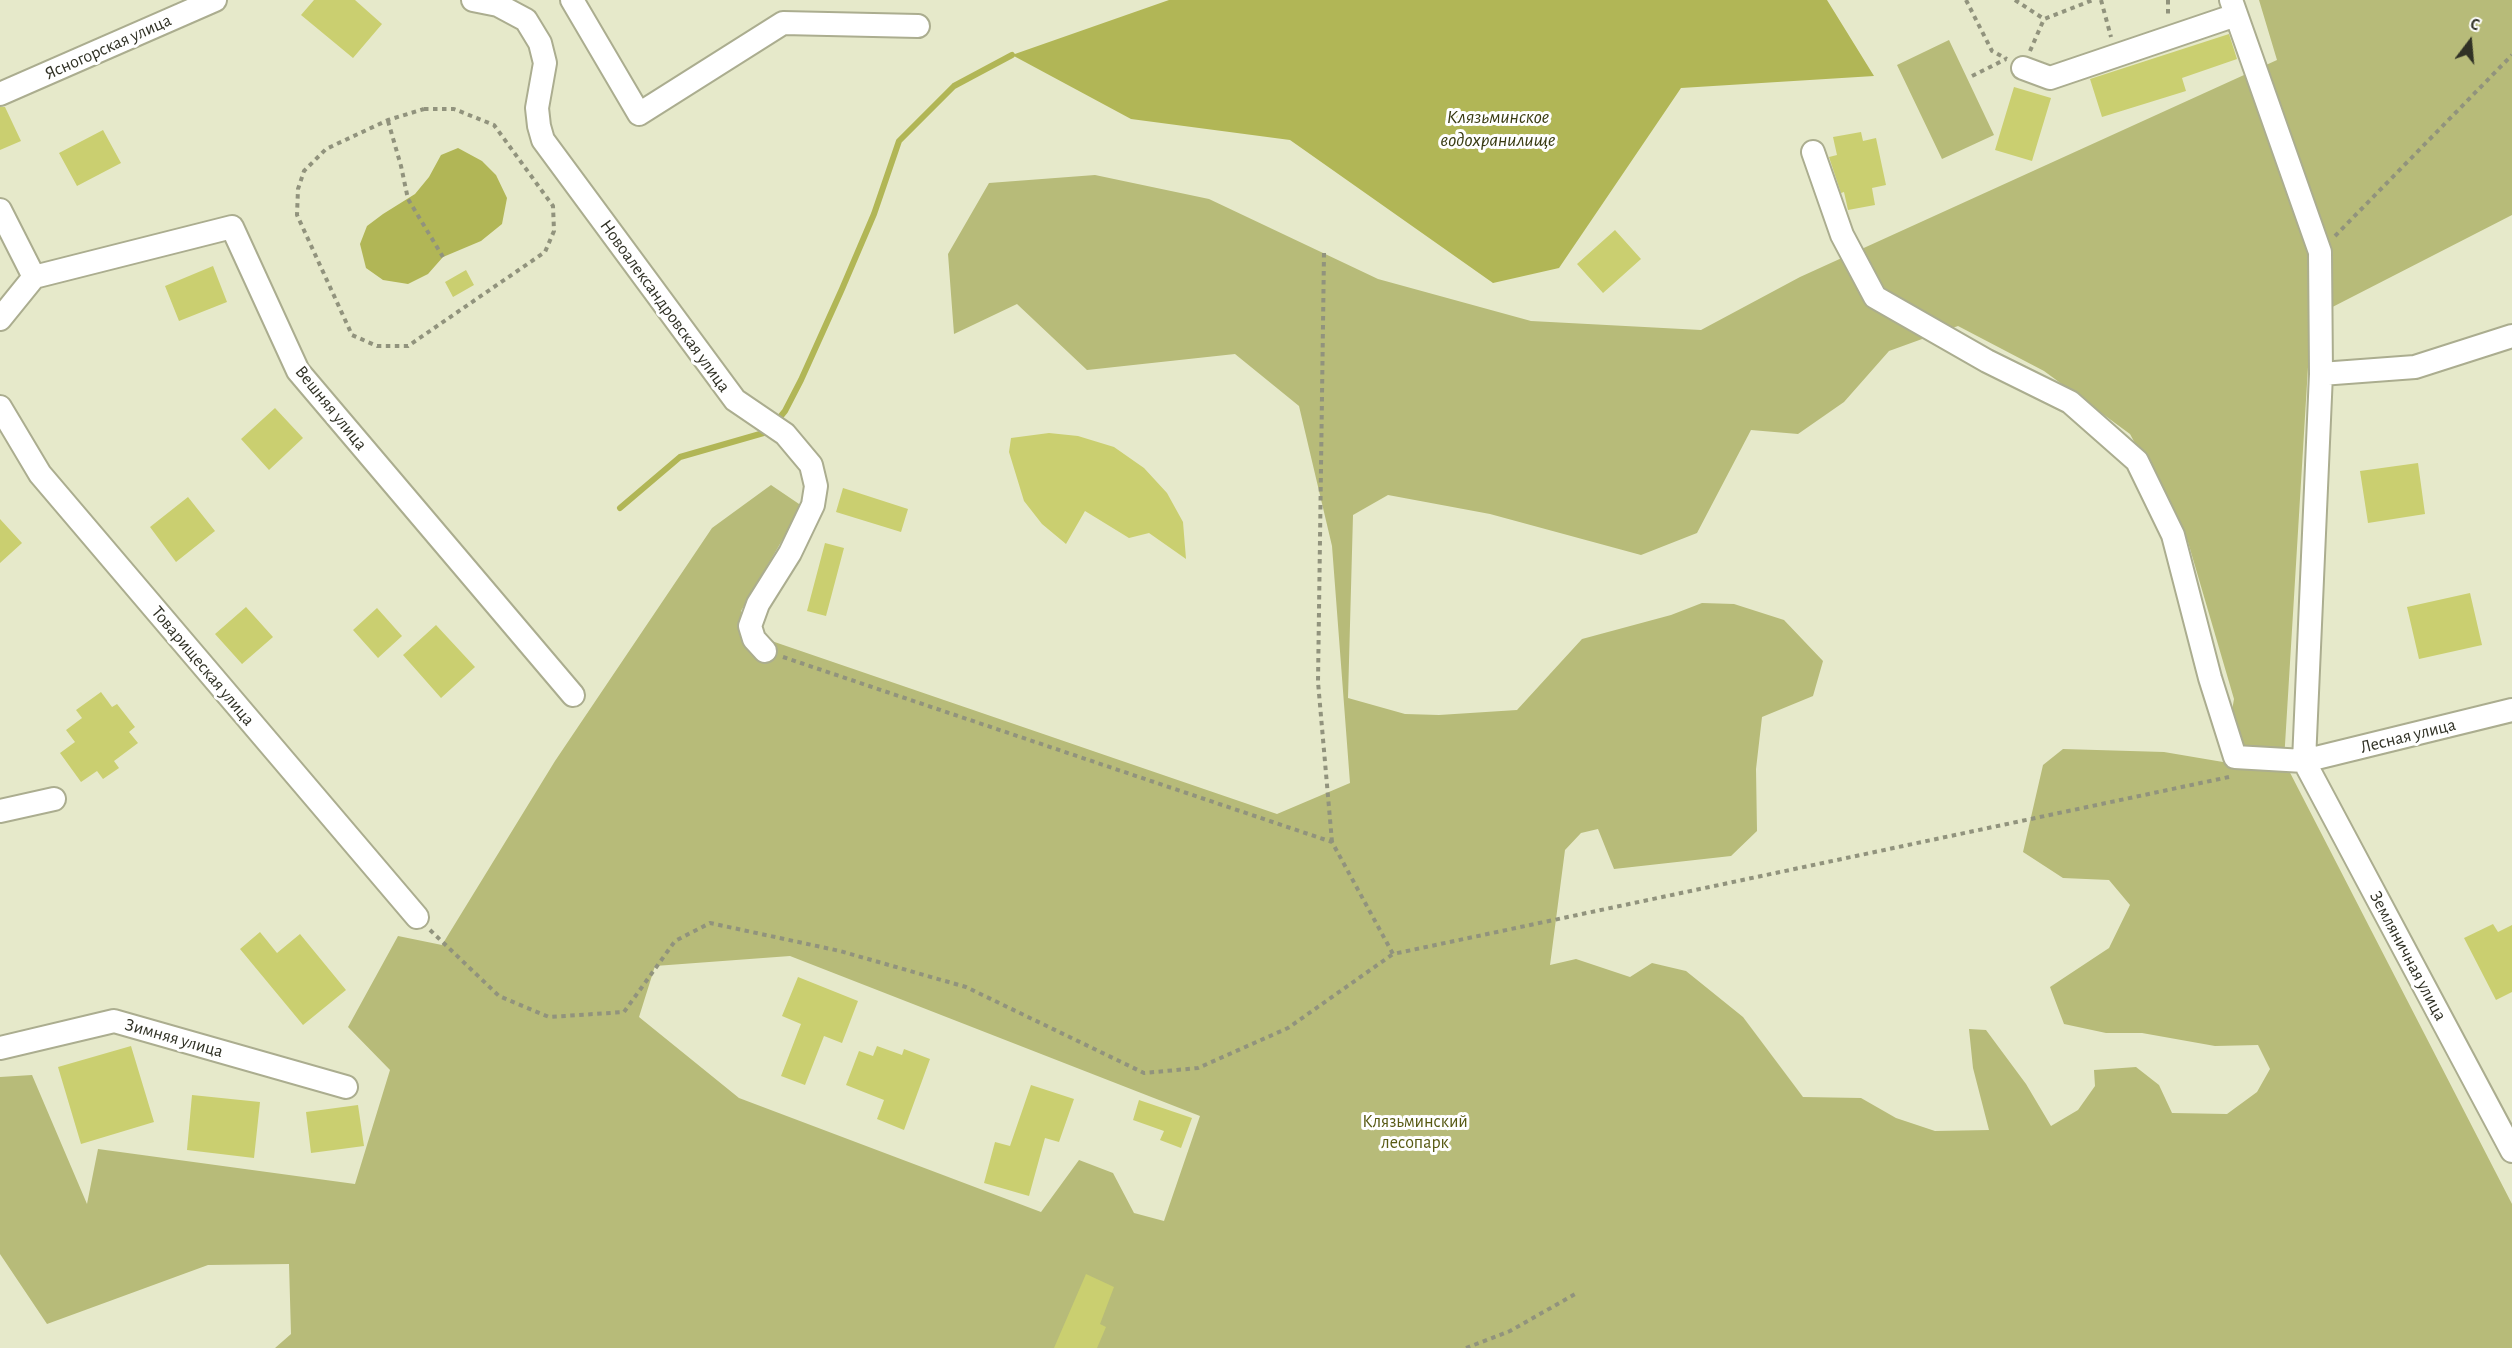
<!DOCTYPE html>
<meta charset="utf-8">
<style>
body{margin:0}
#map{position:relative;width:2512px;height:1348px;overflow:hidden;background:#e6e9ca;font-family:"Alegreya Sans",sans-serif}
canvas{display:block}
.north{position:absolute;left:2440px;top:12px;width:60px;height:60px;-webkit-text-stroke:4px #fff;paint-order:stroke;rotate:16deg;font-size:16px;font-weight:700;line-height:24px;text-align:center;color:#303125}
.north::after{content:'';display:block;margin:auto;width:21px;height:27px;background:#303125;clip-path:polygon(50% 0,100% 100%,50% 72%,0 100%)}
</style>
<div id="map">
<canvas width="2512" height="1348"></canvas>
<div class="north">С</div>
</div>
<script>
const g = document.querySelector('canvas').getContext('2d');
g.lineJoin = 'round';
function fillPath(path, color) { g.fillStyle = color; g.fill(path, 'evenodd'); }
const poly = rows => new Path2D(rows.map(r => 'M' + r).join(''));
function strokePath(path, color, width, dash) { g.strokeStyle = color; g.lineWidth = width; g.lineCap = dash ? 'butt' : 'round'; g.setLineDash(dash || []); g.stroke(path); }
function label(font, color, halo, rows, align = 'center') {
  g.font = font + ' "Alegreya Sans",sans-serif'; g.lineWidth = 6; g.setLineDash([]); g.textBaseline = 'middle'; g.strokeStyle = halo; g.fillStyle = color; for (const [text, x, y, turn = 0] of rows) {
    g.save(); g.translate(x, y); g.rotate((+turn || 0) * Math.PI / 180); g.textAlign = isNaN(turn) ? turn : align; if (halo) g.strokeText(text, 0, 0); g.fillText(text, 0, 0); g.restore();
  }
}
fillPath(poly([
 [2259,0,2512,0,2512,215,2311,318,2284,761,2512,1204,2512,1348,275,1348,291,1334,289,1264,208,1265,47,1324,0,1254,0,1077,32,1075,87,1204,98,1149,355,1184,390,1070,348,1027,398,936,442,945,555,761,712,528,771,485,802,506,741,611,757,636,1277,814,1350,783,1332,546,1299,406,1235,354,1087,370,1017,304,954,334,948,254,989,183,1095,175,1209,199,1378,279,1531,321,1701,330,1800,277,2277,60],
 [1958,326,2044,371,2130,434,2188,542,2234,699,2223,762,2164,752,2063,749,2043,765,2023,852,2063,878,2109,880,2130,905,2109,948,2050,987,2064,1024,2106,1033,2142,1033,2215,1046,2258,1045,2270,1069,2257,1092,2227,1114,2172,1113,2159,1085,2136,1067,2094,1070,2095,1086,2078,1110,2051,1126,2026,1084,1986,1030,1969,1029,1973,1068,1989,1130,1935,1131,1896,1118,1861,1098,1803,1097,1743,1017,1686,971,1652,963,1630,977,1576,959,1550,965,1565,850,1581,833,1598,829,1614,869,1731,856,1757,831,1756,769,1762,717,1813,696,1823,661,1784,620,1734,604,1702,603,1671,615,1582,639,1517,710,1439,715,1405,714,1348,698,1353,515,1388,495,1490,514,1641,555,1697,533,1751,430,1798,434,1844,402,1889,351],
 [790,956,1200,1116,1164,1221,1134,1213,1113,1173,1079,1160,1041,1212,739,1098,639,1017,655,966],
 [1949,40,1994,135,1942,159,1897,65]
]), '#b7bb79');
fillPath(poly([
 [1169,0,1827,0,1874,76,1681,88,1559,268,1493,283,1290,140,1131,119,1012,55],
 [458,148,482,161,496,175,507,198,502,224,481,241,443,257,428,274,408,284,383,280,366,268,360,244,367,226,383,214,415,194,429,177,441,155]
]), '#b1b656');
strokePath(poly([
 [776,422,785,411,801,380,842,289,874,214,899,141,954,86,1012,55],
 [620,508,680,457,767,432,770,430]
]), '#b1b656', 6);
fillPath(poly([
 [314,0,355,0,382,24,353,58,301,15],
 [2229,34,2237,59,2182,78,2186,91,2102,117,2090,79],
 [2014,87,2051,98,2032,161,1995,150],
 [0,107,5,107,21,141,0,150],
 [103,130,121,163,77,186,59,153],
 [1861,132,1863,141,1876,138,1886,185,1872,188,1875,205,1848,210,1844,192,1841,193,1829,157,1837,155,1833,137],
 [1615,230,1641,259,1603,293,1577,264],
 [213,266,227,302,179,321,165,286],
 [466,270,474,285,453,297,445,282],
 [275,408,303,438,269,470,241,439],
 [1049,433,1078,436,1114,447,1144,468,1167,493,1183,522,1186,559,1149,533,1129,538,1085,511,1066,544,1042,524,1024,501,1009,452,1011,438],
 [2418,463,2425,514,2368,523,2360,471],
 [843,488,908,509,901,532,836,512],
 [188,497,215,531,176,562,150,527],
 [0,519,22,543,0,563],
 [825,543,844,548,826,616,807,611],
 [2470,593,2482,645,2419,659,2407,607],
 [246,607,273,637,242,664,215,634],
 [377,608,402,636,378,658,353,630],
 [436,625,475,667,441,698,403,655],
 [101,692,112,707,117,704,135,727,129,732,138,743,114,761,119,768,103,779,97,771,81,782,60,753,75,742,66,730,82,718,76,710],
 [2493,924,2498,932,2512,925,2512,992,2496,1000,2464,938],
 [260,932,277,953,300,934,346,990,303,1025,240,949],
 [798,977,858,1001,842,1043,824,1036,805,1085,781,1076,801,1024,782,1016],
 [131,1046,154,1122,81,1144,58,1067],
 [877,1046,902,1055,904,1049,930,1059,904,1130,877,1119,884,1100,846,1085,859,1051,873,1056],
 [1031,1085,1074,1099,1059,1142,1045,1138,1029,1196,984,1183,995,1142,1010,1146],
 [192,1095,260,1102,254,1158,187,1150],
 [1139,1100,1192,1118,1181,1148,1160,1140,1164,1131,1133,1120],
 [358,1105,364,1146,311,1153,306,1112],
 [1086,1274,1114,1287,1100,1324,1106,1327,1097,1348,1054,1348]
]), '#cacf70');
const minor = poly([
 [473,0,498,5,526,20,540,43,545,63,537,108,539,126,543,140,735,400,785,434,811,465,816,486,813,505,790,553,758,604,750,626,754,639,765,651],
 [572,0,639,114,783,23,918,26],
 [2231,0,2320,252,2321,374,2304,761],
 [2023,68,2050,78,2236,15],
 [0,94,215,0],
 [1813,152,1842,235,1875,297,1987,361,2070,402,2137,461,2173,535,2210,678,2235,757,2304,761,2512,710],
 [0,210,34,277],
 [34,277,232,227,298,371,573,695],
 [0,319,34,277],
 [2321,374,2415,367,2512,336],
 [0,407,40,474,417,917],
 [2304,761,2512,1151],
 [0,811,54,799],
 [0,1048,114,1021,346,1087]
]);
strokePath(minor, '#abad8f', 26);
strokePath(poly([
 [1966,0,1992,51,2007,59],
 [2015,0,2044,19,2093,0],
 [2101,0,2111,37],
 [2168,0,2168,17],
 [2030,51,2044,19],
 [1972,76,2006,59],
 [424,109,454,109,494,125,553,206,554,231,545,252,408,346,377,346,352,335,297,215,298,189,304,171,326,149,388,120,424,109],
 [388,121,401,166,408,199,443,257],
 [2335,236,2512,55],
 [1324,253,1318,682,1332,842],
 [783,657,1332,842,1393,954,2229,777],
 [430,930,499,996,549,1017,624,1012,675,941,710,923,840,951,966,987,1144,1073,1198,1068,1288,1028,1393,954],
 [1466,1348,1510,1331,1577,1293]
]), '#91937d', 4, [4.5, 4.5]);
strokePath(minor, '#fff', 22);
label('18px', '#303125', '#fff', [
 ["Ясногорская улица",108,47,-24],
 ["Новоалександровская улица",665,306,54],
 ["Вешняя улица",331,408,51],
 ["Товарищеская улица",203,666,50],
 ["Лесная улица",2408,736,-14],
 ["Земляничная улица",2408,956,62],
 ["Зимняя улица",174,1038,16]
]);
label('18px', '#575912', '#fff', [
 ["Клязьминский",1415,1122],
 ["лесопарк",1415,1143]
]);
label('italic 20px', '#383a11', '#fff', [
 ["Клязьминское",1498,117],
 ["водохранилище",1498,140]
]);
</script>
